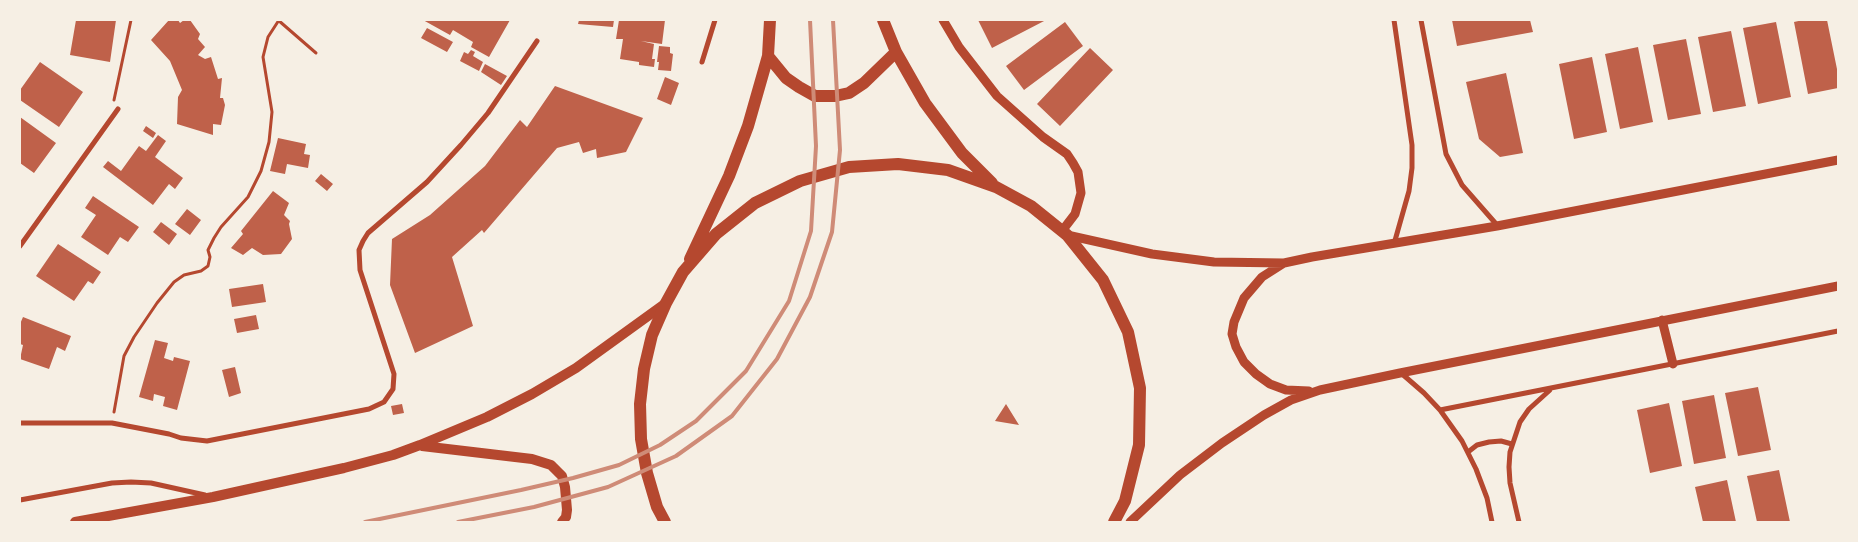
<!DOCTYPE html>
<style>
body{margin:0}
#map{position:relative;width:1858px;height:542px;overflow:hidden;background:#f6efe4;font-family:"Asap Condensed",sans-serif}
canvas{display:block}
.frame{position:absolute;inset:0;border:21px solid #f6efe4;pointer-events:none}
</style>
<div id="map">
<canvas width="1858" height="542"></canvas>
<div class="frame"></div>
</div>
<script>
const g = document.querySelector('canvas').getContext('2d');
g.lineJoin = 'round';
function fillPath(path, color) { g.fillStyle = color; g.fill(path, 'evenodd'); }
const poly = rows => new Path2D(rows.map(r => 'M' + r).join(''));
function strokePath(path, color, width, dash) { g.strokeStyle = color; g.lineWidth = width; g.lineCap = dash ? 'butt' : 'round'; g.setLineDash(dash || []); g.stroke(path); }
fillPath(poly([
 [76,20,116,20,110,62,70,55],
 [169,20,178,20,180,23,184,20,190,20,200,34,198,39,205,47,198,55,205,59,211,57,218,79,222,78,220,98,223,98,225,105,221,125,213,124,213,135,177,124,178,97,182,90,170,61,151,40],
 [423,20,510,20,489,57,471,47,473,42,453,30,450,35],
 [579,20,614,20,613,27,578,24],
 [619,20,665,20,662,44,641,41,654,44,652,59,655,59,654,67,639,65,639,62,620,59,623,39,616,39],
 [978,20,1046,20,992,48],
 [1452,20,1530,20,1533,32,1457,46],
 [1803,20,1827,20,1838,74,1838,88,1808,94,1794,22],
 [1065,22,1083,46,1024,90,1006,66],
 [1776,22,1791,97,1758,104,1743,28],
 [427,28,453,42,447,52,421,38],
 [1731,31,1746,106,1713,112,1698,37],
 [1686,39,1701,114,1668,120,1653,45],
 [659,46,670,47,670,53,673,54,671,71,658,70,659,62,657,62],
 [1638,47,1653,122,1620,129,1605,54],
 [1090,48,1113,70,1060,126,1037,104],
 [471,50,475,52,473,56,483,62,479,71,460,61,464,52,468,54],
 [1592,57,1607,132,1574,139,1559,64],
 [40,62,83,92,59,127,20,100,20,90],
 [485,64,507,76,501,85,481,72],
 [1506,73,1523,153,1500,157,1479,139,1466,82],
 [665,77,679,83,671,105,657,99],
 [555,86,643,118,626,152,597,158,596,149,583,153,579,142,557,148,484,233,482,230,452,257,473,326,415,353,390,285,392,239,430,215,485,166,520,120,527,127],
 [20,117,56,143,34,173,20,163],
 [146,126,156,133,153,138,143,131],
 [158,135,166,141,155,157,183,178,175,189,169,184,153,205,103,167,108,161,121,171,139,146,146,151],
 [278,138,306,144,304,154,310,155,308,168,287,164,285,174,270,171],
 [321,174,333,184,327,191,315,181],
 [273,191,289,203,284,215,290,221,289,224,292,239,281,254,263,255,252,248,243,255,231,248,243,234,241,231],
 [93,196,139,227,128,242,120,237,108,255,81,237,96,215,85,208],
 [187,209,201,220,190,235,175,224],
 [161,222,177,234,169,245,153,232],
 [58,244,101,272,93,284,88,281,74,301,36,276],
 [263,284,266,302,232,307,229,289],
 [256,315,259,329,237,333,234,319],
 [23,317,71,336,65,351,57,347,49,369,20,359,23,345,20,344,20,324],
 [155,340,168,343,164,358,173,361,174,357,190,361,177,410,163,406,165,397,154,394,153,401,139,397],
 [235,367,241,393,229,397,222,370],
 [1758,387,1771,450,1738,456,1725,393],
 [1714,395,1726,458,1694,464,1682,401],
 [1669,403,1682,466,1650,473,1637,410],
 [402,404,404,413,393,415,391,406],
 [1006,404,1019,425,995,421],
 [1779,470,1790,522,1757,522,1747,476],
 [1727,480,1736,522,1703,522,1695,487]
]), '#bf614a');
strokePath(poly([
 [278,20,316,53],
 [114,100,131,20],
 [114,412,124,356,134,337,157,303,174,282,184,275,201,271,208,266,210,257,208,250,214,238,221,227,248,197,261,171,269,142,272,112,263,57,268,37,279,20]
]), '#b5482f', 3);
strokePath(poly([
 [1421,20,1446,154,1462,185,1497,225],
 [702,62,715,20],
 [1394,244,1409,191,1412,168,1412,145,1394,20],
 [20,246,118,109],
 [1401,373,1424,393,1440,410,1462,441,1476,469,1487,498,1492,522],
 [1440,410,1838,331],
 [20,423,112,423,169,434,181,438,207,441,369,409,384,402,393,389,394,374,360,270,359,250,363,241,368,233,427,182,461,145,488,113,537,41],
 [1468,452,1477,445,1489,442,1501,441,1512,444],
 [20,500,112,483,131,482,151,483,205,495],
 [1519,522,1510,483,1509,467,1510,452,1520,422,1529,409,1550,390]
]), '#b5482f', 5);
strokePath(poly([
 [943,20,959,47,997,96,1043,137,1067,154,1073,163,1078,172,1081,193,1075,214,1062,231],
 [1067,235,1152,254,1214,262,1284,263,1312,257,1497,226,1838,160],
 [1284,263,1262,277,1244,298,1234,322,1232,334,1236,347,1244,362,1256,374,1270,384,1286,390,1309,391],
 [1662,320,1673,364],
 [1130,522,1180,475,1222,443,1264,415,1291,400,1320,390,1400,373,1838,286]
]), '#b5482f', 9);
strokePath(poly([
 [422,446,532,459,551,465,562,476,565,487,567,510,566,517,562,522],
 [75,522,213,497,344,468,393,455,420,445,487,417,532,394,576,368,666,303]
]), '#b5482f', 10);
strokePath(poly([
 [883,20,896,52,925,103,962,153,992,183],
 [768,56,786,78,799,87,815,96,835,96,849,93,864,83,896,52],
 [690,259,729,176,748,126,768,56,770,20],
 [665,522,657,507,647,473,641,439,640,404,644,369,652,335,666,303,683,272,716,234,755,203,800,181,849,167,898,164,948,170,996,187,1031,206,1067,235,1103,280,1128,332,1140,388,1139,445,1125,501,1114,522]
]), '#b5482f', 12);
strokePath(poly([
 [365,522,521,490,573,478,619,465,660,445,696,421,746,371,789,301,811,231,816,146,810,20],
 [458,522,534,507,608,487,676,456,732,416,777,359,810,297,832,232,840,150,833,20]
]), '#cf8b77', 4);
</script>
